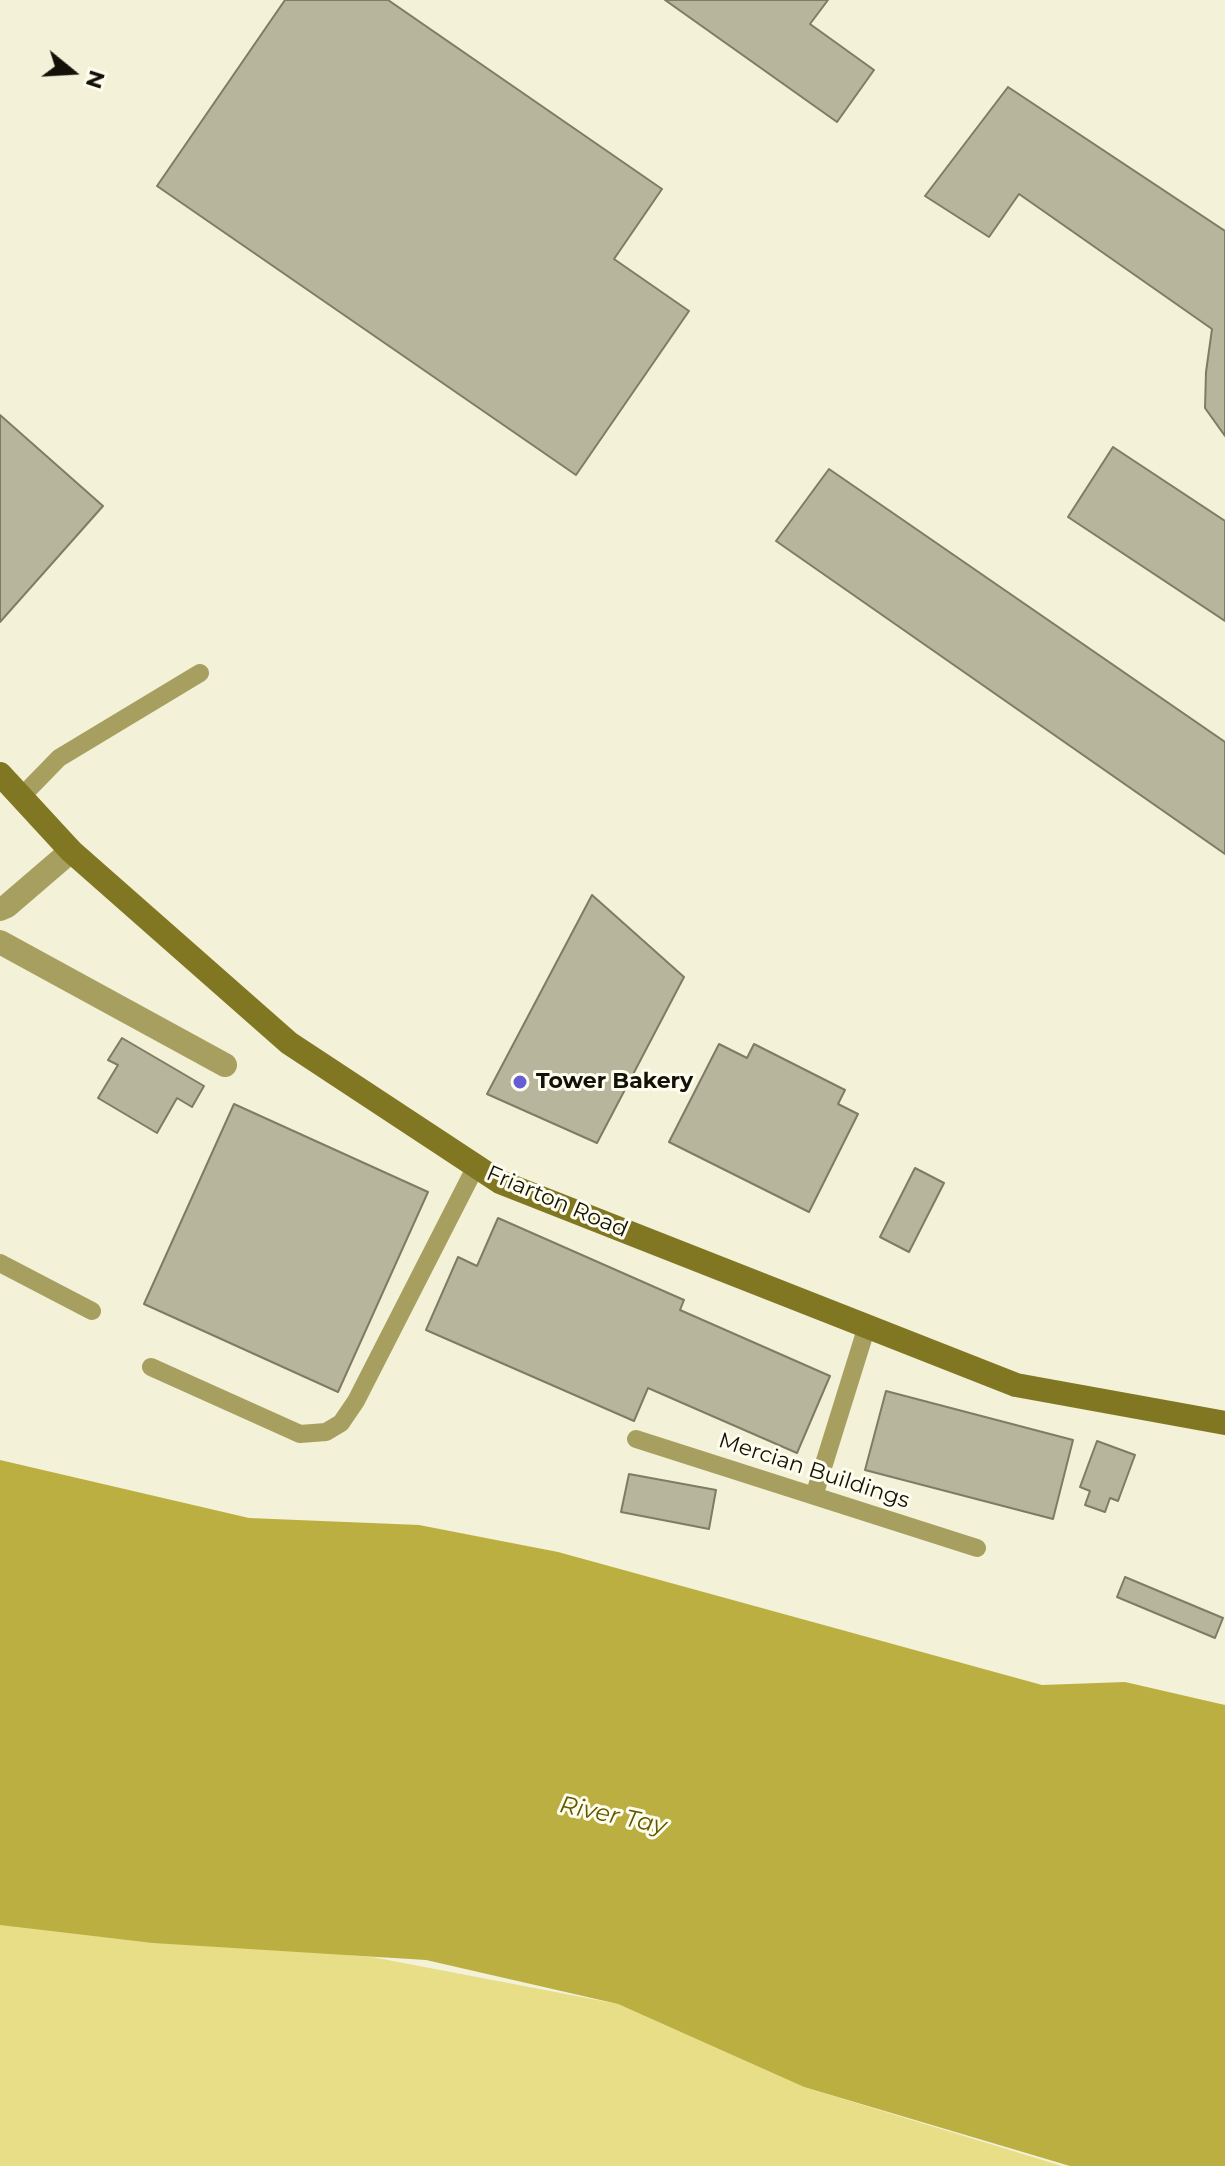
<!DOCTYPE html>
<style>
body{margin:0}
#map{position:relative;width:1225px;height:2166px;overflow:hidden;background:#f3f1d7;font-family:Montserrat,sans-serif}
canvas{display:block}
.north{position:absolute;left:32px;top:32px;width:80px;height:80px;-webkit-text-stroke:6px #fffdee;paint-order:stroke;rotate:108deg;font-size:22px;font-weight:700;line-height:32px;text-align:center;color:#131209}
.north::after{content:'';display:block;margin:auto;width:28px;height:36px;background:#131209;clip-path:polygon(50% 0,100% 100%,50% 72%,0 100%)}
</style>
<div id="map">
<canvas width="1225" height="2166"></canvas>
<div class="north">N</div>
</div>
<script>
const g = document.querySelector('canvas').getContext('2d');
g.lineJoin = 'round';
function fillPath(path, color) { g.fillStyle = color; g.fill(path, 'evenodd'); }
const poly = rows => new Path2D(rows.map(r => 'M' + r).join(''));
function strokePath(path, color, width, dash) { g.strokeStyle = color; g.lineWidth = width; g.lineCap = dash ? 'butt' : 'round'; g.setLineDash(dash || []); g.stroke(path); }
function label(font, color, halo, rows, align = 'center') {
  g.font = font + ' Montserrat,sans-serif'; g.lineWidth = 6; g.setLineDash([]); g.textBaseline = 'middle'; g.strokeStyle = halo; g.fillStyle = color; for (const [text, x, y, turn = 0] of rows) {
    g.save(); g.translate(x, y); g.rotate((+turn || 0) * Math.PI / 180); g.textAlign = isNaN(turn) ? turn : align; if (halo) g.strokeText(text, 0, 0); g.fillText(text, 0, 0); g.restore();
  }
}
fillPath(poly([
 [0,1924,372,1957,618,2004,804,2087,1062,2166,0,2166]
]), '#e8de87');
fillPath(poly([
 [0,1460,249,1518,419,1525,558,1552,1042,1685,1125,1682,1225,1705,1225,2166,1070,2166,804,2087,618,2004,426,1960,153,1943,0,1925]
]), '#bcaf41');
const building = poly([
 [285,0,388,0,662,189,614,259,689,311,576,475,157,186,285,0],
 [665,0,828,0,810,24,874,70,837,122,665,0],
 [1008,87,1225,231,1225,436,1205,408,1206,372,1212,329,1019,194,989,237,925,196,1008,87],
 [0,415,103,506,0,622,0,415],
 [1113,447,1225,521,1225,621,1068,517,1113,447],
 [829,469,1225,742,1225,854,776,541,829,469],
 [592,895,684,977,597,1143,487,1094,592,895],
 [122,1038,204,1086,192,1107,177,1098,157,1133,98,1098,118,1065,108,1060,122,1038],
 [719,1044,747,1058,754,1044,845,1090,838,1104,858,1114,809,1212,669,1142,719,1044],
 [234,1104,428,1192,338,1392,144,1304,234,1104],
 [915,1168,944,1183,909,1252,880,1237,915,1168],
 [498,1218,684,1300,680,1310,830,1376,797,1453,648,1388,634,1421,426,1330,458,1257,477,1266,498,1218],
 [886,1391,1073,1440,1053,1519,865,1470,886,1391],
 [1097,1441,1135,1455,1118,1501,1110,1498,1105,1512,1085,1505,1090,1491,1080,1487,1097,1441],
 [629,1474,716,1490,709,1529,621,1512,629,1474],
 [1125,1577,1223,1618,1215,1638,1117,1597,1125,1577]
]);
fillPath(building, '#b8b59d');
strokePath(building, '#7e7c65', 2);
strokePath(poly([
 [21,797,59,758,200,673],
 [0,1263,92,1311],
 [151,1367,300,1434,326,1432,341,1423,356,1401,476,1166],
 [636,1439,977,1548],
 [814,1496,867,1326]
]), '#a79f5f', 18);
strokePath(poly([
 [0,909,7,906,71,851],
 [0,942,225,1065]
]), '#a79f5f', 24);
strokePath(poly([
 [0,774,71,851,289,1043,500,1182,1016,1385,1225,1423]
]), '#817723', 24);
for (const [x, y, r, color] of [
 [520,1082,8,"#665dd6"]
]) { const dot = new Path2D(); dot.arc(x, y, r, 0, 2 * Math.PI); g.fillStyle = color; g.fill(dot); strokePath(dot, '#fffdee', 3); }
label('bold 22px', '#131209', '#fffdee', [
 ["Tower Bakery",536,1082]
], 'left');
label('22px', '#131209', '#fffdee', [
 ["Friarton Road",557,1202,23],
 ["Mercian Buildings",814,1471,18]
]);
label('italic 24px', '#615800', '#fffdee', [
 ["River Tay",613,1816,12]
]);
</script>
